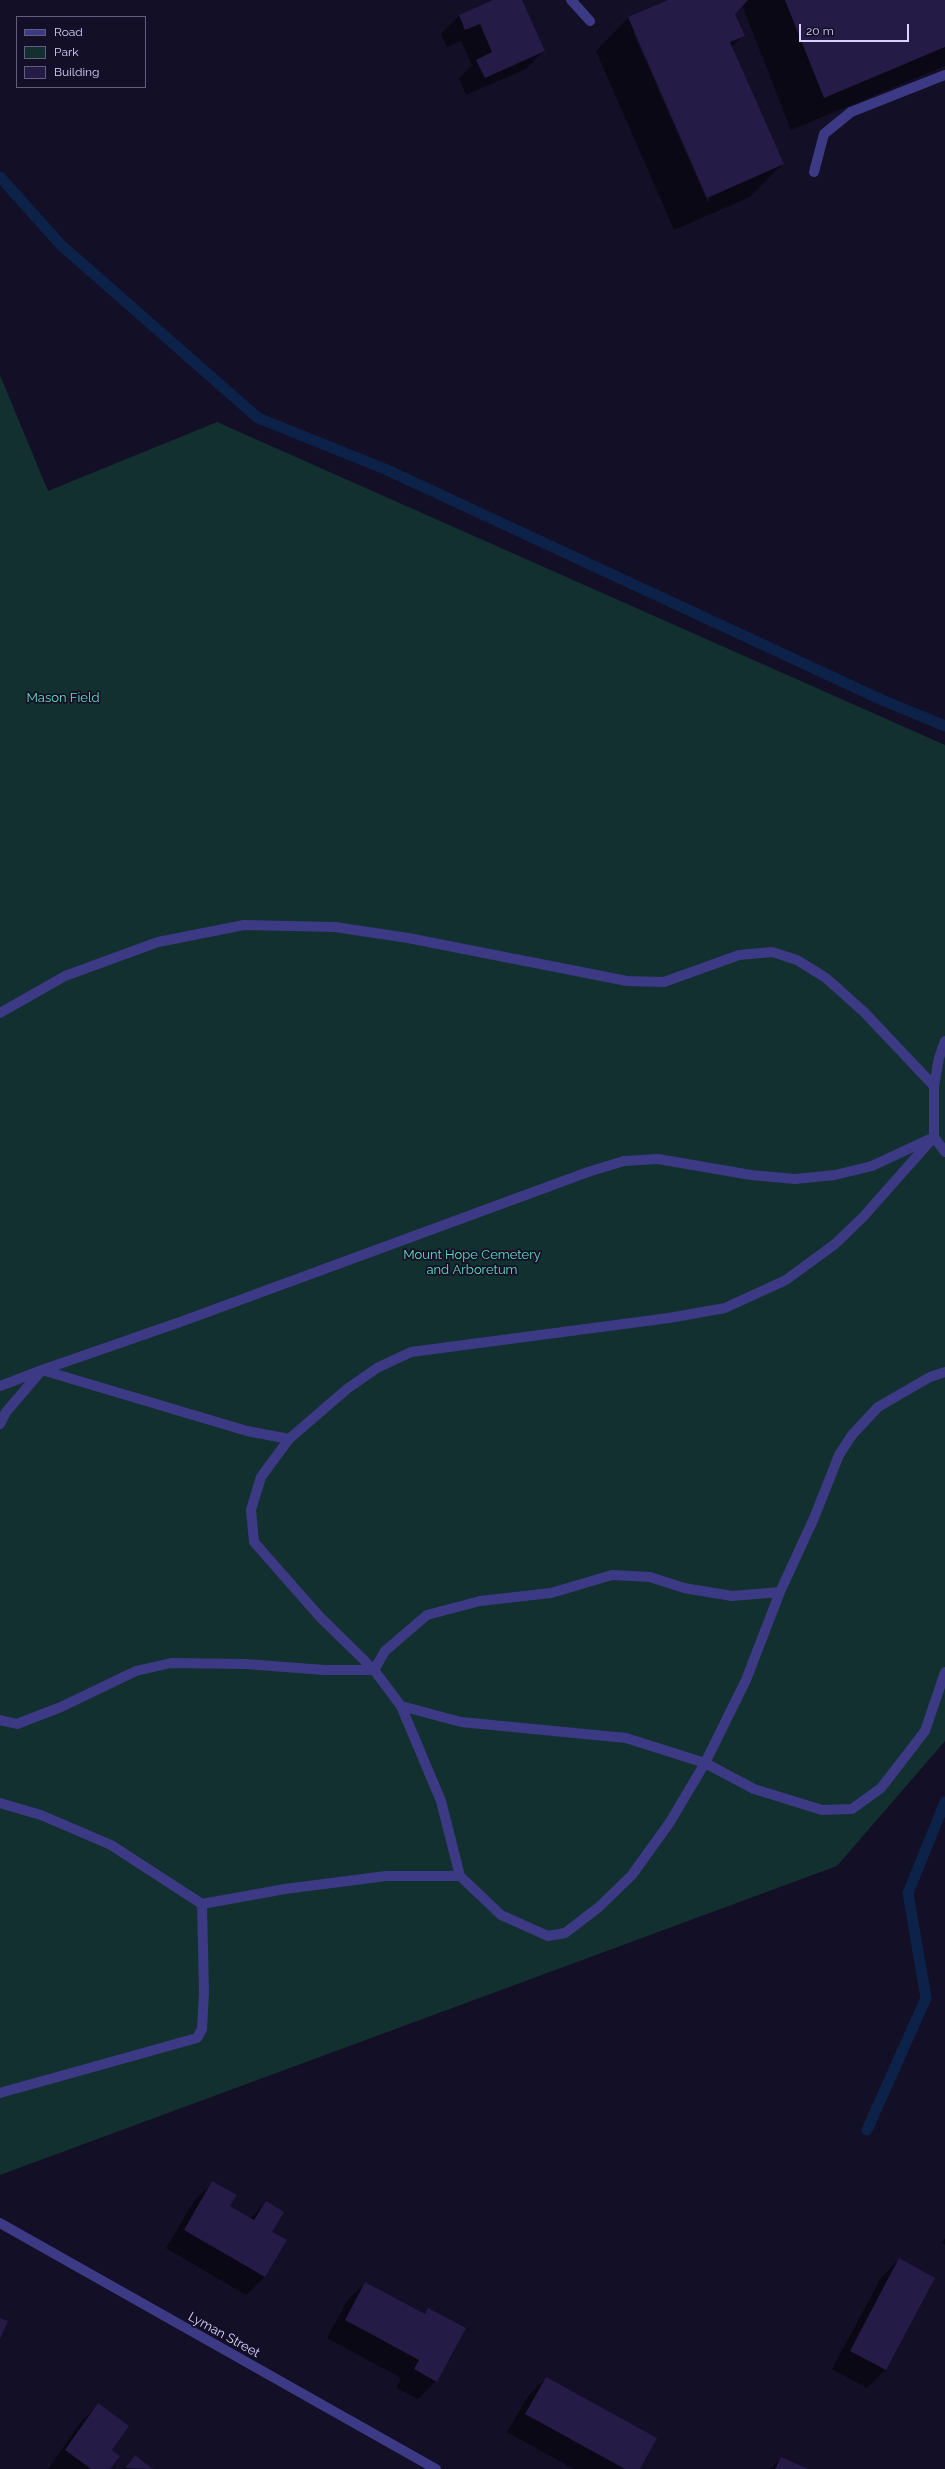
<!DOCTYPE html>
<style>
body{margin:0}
#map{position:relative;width:945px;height:2469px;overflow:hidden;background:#130f26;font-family:Raleway,sans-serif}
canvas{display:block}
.legend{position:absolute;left:16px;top:16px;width:130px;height:72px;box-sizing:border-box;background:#130f26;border:1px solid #625e7d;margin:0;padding:5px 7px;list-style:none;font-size:12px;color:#d9d4ff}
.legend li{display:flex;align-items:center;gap:8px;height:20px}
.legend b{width:20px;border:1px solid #625e7d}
.scale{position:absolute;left:799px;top:24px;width:110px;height:18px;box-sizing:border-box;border:2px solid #d9d4ff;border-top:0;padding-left:5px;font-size:12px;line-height:14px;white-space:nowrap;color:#d9d4ff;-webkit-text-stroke:3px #130f26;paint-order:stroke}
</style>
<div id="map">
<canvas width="945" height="2469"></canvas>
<ul class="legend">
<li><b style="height:5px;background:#3d3a85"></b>Road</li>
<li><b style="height:11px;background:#12302f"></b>Park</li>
<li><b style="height:11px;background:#241b47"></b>Building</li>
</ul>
<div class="scale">20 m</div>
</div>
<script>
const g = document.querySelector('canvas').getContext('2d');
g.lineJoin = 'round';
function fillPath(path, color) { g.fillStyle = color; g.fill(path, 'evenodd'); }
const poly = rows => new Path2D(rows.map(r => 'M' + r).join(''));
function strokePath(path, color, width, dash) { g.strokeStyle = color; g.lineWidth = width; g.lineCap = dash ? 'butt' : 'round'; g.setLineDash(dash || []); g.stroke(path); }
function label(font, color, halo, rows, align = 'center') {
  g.font = font + ' Raleway,sans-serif'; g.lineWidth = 3.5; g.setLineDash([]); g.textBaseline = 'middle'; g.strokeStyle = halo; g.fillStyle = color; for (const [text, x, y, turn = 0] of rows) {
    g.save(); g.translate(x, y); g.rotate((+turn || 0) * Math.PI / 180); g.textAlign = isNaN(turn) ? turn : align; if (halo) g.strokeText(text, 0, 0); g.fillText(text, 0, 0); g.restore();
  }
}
fillPath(poly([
 [0,375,48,491,217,422,945,745,945,1741,837,1866,0,2175]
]), '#12302f');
fillPath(poly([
 [495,0,521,0,544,51,526,69,466,95,459,79,472,65,461,41,447,47,441,34,459,16],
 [670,0,945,0,945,66,791,130,742,5,734,13,744,35,732,47,783,164,750,197,674,230,596,51,628,18],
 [633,32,635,32,710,202,708,203],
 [213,2182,229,2207,250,2219,266,2202,271,2232,265,2277,246,2295,166,2248,194,2201],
 [945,2238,945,2245,942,2243],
 [899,2259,934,2278,885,2370,867,2388,832,2369,881,2278],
 [365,2283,423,2315,428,2310,436,2381,418,2399,396,2388,401,2378,327,2338,347,2301],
 [546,2378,639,2469,574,2469,507,2432,528,2396],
 [98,2405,111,2450,109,2469,48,2469,80,2423],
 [136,2456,152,2469,123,2469],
 [781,2458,805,2469,770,2469]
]), '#0007');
strokePath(poly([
 [0,177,61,245,258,418,385,469,882,700,945,726],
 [867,2130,926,1998,908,1893,945,1802]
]), '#0c2248', 11);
fillPath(poly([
 [493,0,522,0,545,51,485,78,476,60,492,52,480,24,465,30,459,15],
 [668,0,748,0,735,14,745,36,730,42,784,164,707,198,628,17],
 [785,0,945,0,945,47,824,98],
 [212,2181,237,2195,230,2206,254,2220,266,2201,284,2212,272,2232,287,2240,265,2277,184,2230],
 [899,2258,935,2278,886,2370,850,2351],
 [365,2282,425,2314,428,2308,466,2328,437,2382,414,2369,419,2360,345,2320],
 [0,2318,8,2321,0,2339],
 [546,2377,657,2438,640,2469,625,2469,525,2414],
 [98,2403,129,2426,112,2450,120,2456,110,2469,91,2469,65,2450],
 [135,2455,153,2469,125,2468],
 [781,2457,808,2469,775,2469]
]), '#241b47');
strokePath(poly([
 [571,0,590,21],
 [814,172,824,134,851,112,945,75],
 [0,1013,65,976,158,942,244,925,335,927,408,938,627,981,664,982,739,955,772,952,797,960,826,978,864,1012,934,1086],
 [945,1041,939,1058,934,1086,934,1137,945,1152],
 [945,1372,930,1377,878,1407,852,1435,839,1455,814,1518,780,1592,746,1680,705,1763,754,1789,822,1810,852,1809,881,1788,925,1731,945,1672],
 [0,1386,42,1370,6,1412,0,1424],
 [289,1439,247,1431,42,1370,183,1321,588,1172,624,1161,658,1159,751,1175,795,1179,835,1175,872,1166,934,1137,863,1217,835,1244,786,1280,725,1308,669,1318,411,1352,377,1368,347,1389,289,1439,261,1477,251,1510,254,1542,320,1617,374,1670,385,1651,427,1615,480,1601,551,1593,612,1575,650,1577,684,1588,732,1596,780,1592],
 [0,1720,17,1724,61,1707,136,1671,171,1663,246,1664,324,1670,374,1670,401,1706,441,1801,460,1876,501,1915,548,1936,565,1933,599,1907,632,1875,670,1822,705,1763,626,1738,461,1722,401,1706],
 [0,1803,41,1815,111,1845,202,1904,204,1992,202,2029,197,2038,0,2093],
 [202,1904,285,1889,386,1876,460,1876],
 [0,2223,436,2469]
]), '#3d3a85', 10);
label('13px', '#5fe0c0', '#130f26', [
 ["Mason Field",63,698],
 ["Mount Hope Cemetery",472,1255],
 ["and Arboretum",472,1270]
]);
label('13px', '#d9d4ff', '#130f26', [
 ["Lyman Street",224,2335,29]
]);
</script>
